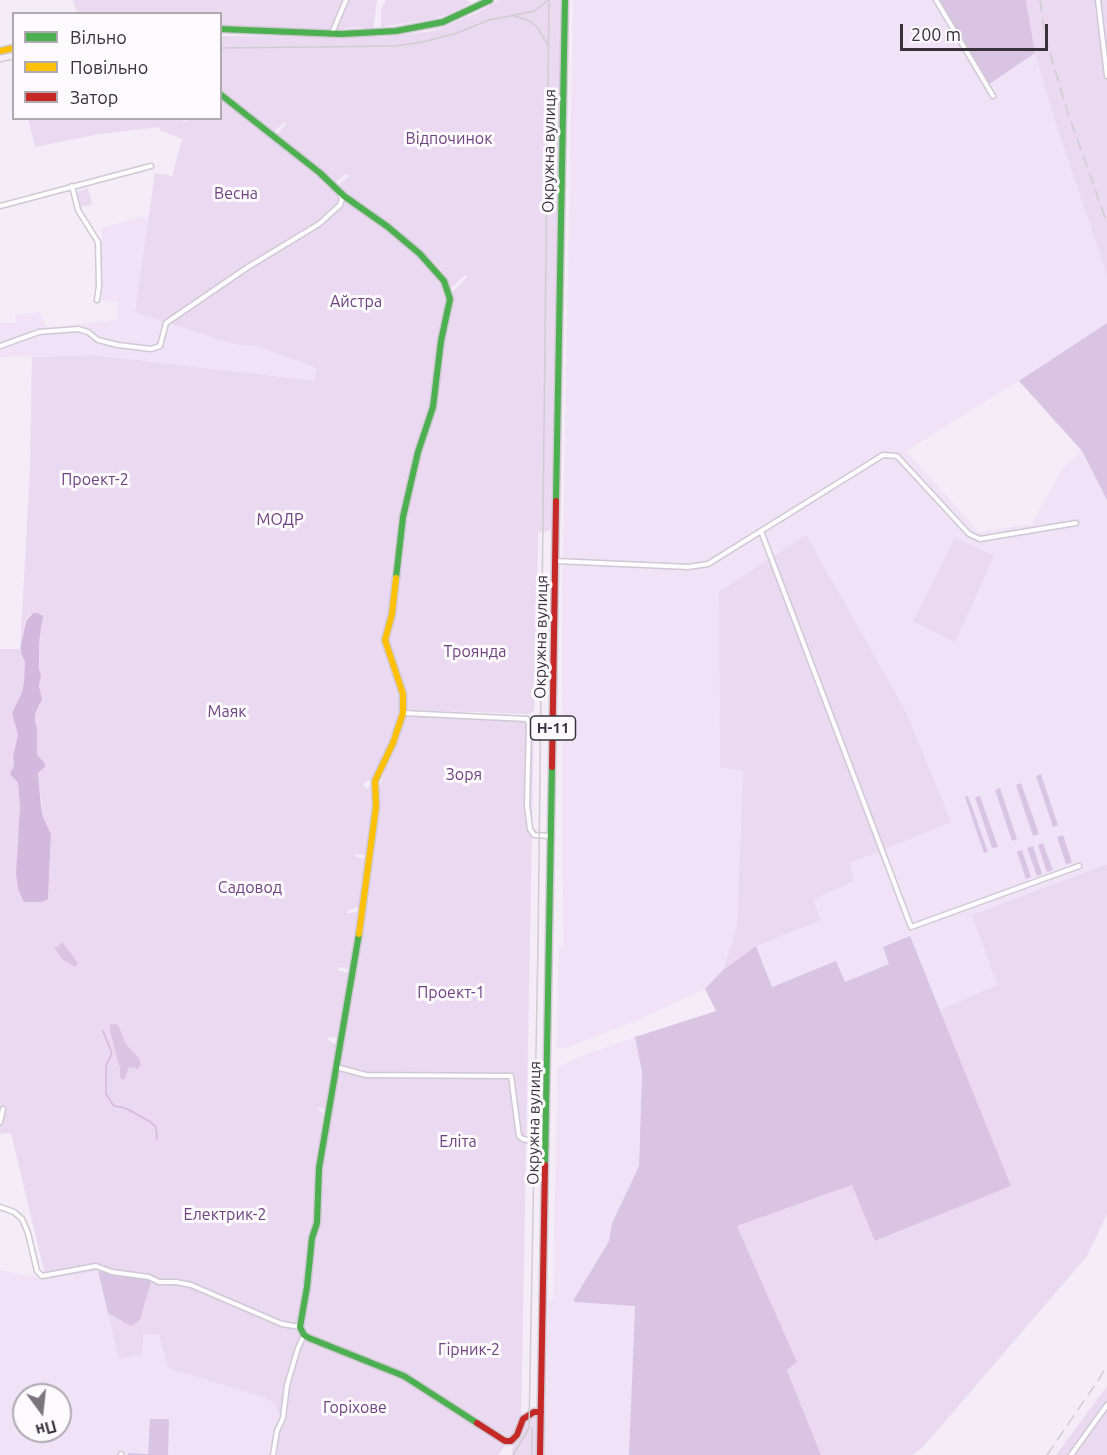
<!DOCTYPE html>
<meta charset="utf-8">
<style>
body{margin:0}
#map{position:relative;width:1107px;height:1455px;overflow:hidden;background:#f4ecf7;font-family:Ubuntu,sans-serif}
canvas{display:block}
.legend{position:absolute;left:12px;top:12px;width:210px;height:108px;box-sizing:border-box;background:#fdfafe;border:2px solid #aeaab0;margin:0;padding:8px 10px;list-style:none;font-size:18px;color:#38333b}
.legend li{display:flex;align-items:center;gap:12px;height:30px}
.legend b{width:30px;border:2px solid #aeaab0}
.north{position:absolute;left:12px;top:1383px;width:60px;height:60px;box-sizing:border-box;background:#fdfafe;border:2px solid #aeaab0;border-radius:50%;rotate:165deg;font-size:16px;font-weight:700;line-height:24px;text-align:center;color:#38333b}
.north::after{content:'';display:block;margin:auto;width:21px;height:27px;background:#7a747d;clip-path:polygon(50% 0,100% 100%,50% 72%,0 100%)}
.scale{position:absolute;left:900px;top:24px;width:148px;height:27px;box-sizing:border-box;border:3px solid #38333b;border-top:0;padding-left:8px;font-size:18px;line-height:21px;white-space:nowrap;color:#38333b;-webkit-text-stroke:4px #fdfafe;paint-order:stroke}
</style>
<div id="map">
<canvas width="1107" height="1455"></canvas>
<ul class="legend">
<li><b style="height:8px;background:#4caf50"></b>Вільно</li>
<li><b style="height:8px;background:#ffc107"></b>Повільно</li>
<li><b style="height:8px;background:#c62828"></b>Затор</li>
</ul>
<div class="north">Пн</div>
<div class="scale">200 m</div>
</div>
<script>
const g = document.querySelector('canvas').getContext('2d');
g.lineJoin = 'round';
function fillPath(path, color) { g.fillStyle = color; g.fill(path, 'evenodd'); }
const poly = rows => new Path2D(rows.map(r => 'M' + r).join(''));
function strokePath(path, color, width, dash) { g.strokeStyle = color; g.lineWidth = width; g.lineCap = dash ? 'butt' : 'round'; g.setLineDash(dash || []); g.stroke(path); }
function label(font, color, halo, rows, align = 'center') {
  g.font = font + ' Ubuntu,sans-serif'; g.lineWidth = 6; g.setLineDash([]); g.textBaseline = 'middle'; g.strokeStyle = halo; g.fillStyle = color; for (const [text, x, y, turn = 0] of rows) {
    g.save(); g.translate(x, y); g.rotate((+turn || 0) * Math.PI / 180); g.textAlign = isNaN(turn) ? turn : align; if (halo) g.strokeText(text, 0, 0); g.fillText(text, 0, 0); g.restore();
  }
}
fillPath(poly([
 [573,0,936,0,985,86,1035,53,1055,121,1107,275,1107,323,1035,371,906,451,979,532,1032,524,1063,467,1082,451,1104,493,1107,500,1107,864,972,915,997,985,940,1010,909,936,890,964,845,982,836,961,772,987,756,946,820,920,813,900,854,881,849,864,906,712,720,768,743,770,737,927,723,970,705,989,629,1024,566,1048,556,1047,559,947,563,946,563,939,562,597],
 [150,217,136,312,224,341,240,345,253,345,316,369,315,382,92,355,0,357,0,323,16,323,15,315,40,312,46,328,116,320,118,302,101,300,102,228,137,218],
 [635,1037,642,1072,639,1166,612,1223,609,1240,574,1299,575,1302,635,1305,630,1453,629,1455,544,1455,548,1301,553,1300,557,1067,586,1054],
 [0,1270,46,1279,98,1271,119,1359,143,1334,160,1335,168,1368,264,1397,274,1404,281,1418,277,1455,0,1455],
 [24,1395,60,1395,60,1431,24,1431]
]), '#f1e3f7');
fillPath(poly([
 [73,0,377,0,373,31,368,31,363,27,345,28,338,33,221,29,220,14,77,13],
 [386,0,467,0,471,3,449,14,432,19,381,27,381,10],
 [499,0,561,0,551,530,538,533,534,711,529,714,407,710,405,693,387,642,388,633,393,616,406,517,426,433,429,426,452,292,467,277,465,275,450,289,441,269,389,226,338,188,338,185,349,176,346,174,333,184,276,136,286,124,285,122,272,133,221,91,220,36,382,37,434,31,477,13],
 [1026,0,1107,0,1107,275,1055,121,1035,53],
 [221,97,337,193,340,200,317,223,267,252,165,322,135,312,155,173,172,176,182,139,160,130,160,127,99,134,35,147,28,119,176,118,186,122,188,119,220,118],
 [88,188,92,204,80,207,76,192],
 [344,199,417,253,439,274,449,294,431,406,426,423,421,427,401,517,390,614,382,641,401,695,401,715,389,745,374,777,363,784,366,789,373,784,375,807,369,855,356,854,355,857,369,859,363,905,347,911,347,914,362,910,351,970,339,967,338,970,350,974,339,1038,328,1037,328,1040,337,1045,328,1108,325,1110,317,1107,317,1108,326,1116,305,1285,297,1324,283,1323,191,1283,159,1279,147,1274,111,1269,97,1264,98,1271,46,1279,11,1133,0,1134,0,649,20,649,30,471,32,357,92,355,315,381,316,368,253,345,240,345,224,341,169,323,269,256,320,226,342,205],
 [36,613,41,614,42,627,39,643,40,705,35,714,35,721,37,729,37,755,41,759,41,770,38,773,43,817,51,834,48,899,18,889,16,874,20,806,18,783,10,774,14,765,13,756,18,735,12,713,22,692,24,682,25,662,21,645,25,621,30,614],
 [110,1025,122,1035,126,1044,139,1058,141,1065,138,1069,129,1067,125,1079,120,1077,120,1069],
 [806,535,906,712,951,822,850,863,854,881,813,900,821,920,756,946,723,970,737,927,743,770,720,768,719,592],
 [955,538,994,556,955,642,913,621],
 [407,716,534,719,521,1420,516,1433,510,1439,404,1372,306,1333,303,1326,310,1287,314,1238,319,1222,322,1192,322,1169,366,906,379,806,379,789,402,719],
 [1107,864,1107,1214,1087,1256,924,1446,912,1455,821,1455,787,1369,797,1362,737,1226,852,1185,876,1241,1011,1186,940,1010,997,985,972,915],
 [151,1282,158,1284,176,1284,190,1287,281,1326,298,1329,302,1336,296,1347,284,1388,281,1418,274,1404,264,1397,168,1368,159,1335,143,1334,142,1355,119,1359,108,1313,121,1321,140,1320],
 [307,1339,402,1378,505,1443,505,1446,498,1455,277,1455,280,1426,285,1418,289,1385,299,1349],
 [1107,1386,1107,1455,1056,1455],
 [538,1414,537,1455,512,1455,513,1441,524,1419,530,1415]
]), '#ead9f1');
fillPath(poly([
 [936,0,1026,0,1035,53,985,87],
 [1107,323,1107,500,1082,451,1019,381],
 [1041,774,1058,825,1053,827,1036,776],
 [1021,783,1039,834,1033,836,1016,785],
 [1000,788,1017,839,1012,841,995,790],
 [968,796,988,852,984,853,965,797],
 [980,796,998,847,992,848,975,797],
 [1063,835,1072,863,1066,864,1057,837],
 [1043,843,1053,870,1047,872,1038,845],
 [1033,846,1042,874,1037,876,1027,848],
 [1022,850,1031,877,1026,879,1017,852],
 [910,936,1011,1186,875,1241,852,1185,737,1226,797,1362,787,1370,821,1455,629,1455,635,1306,574,1302,574,1299,609,1241,612,1223,639,1166,642,1072,635,1037,716,1011,705,989,723,970,756,946,772,987,836,961,845,982,889,964,883,947],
 [62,942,78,963,75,967,62,959,54,947,57,947],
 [115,1024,118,1025,126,1044,139,1058,141,1065,138,1069,129,1067,125,1079,121,1079,120,1078,120,1069,110,1031,110,1025],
 [98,1271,148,1279,151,1282,140,1320,131,1326,108,1313],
 [150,1419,169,1419,168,1455,128,1455,128,1453,148,1454]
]), '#dac4e3');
fillPath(poly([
 [33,613,38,613,43,616,39,643,39,669,41,675,39,686,42,699,35,714,35,721,37,729,37,755,44,762,45,767,38,773,41,806,43,817,51,834,48,899,41,902,24,902,18,889,16,874,20,806,18,783,10,774,14,765,13,756,18,735,12,713,22,692,24,682,25,662,21,652,21,645,26,621]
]), '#d3b9de');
strokePath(poly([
 [103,1031,112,1053,106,1066,106,1094,114,1106,125,1108,149,1121,156,1127,157,1139]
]), '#d3b9de', 1.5);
const street = poly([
 [936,0,993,96],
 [1098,0,1107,76],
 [332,33,346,0],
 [72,186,78,210,98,242,99,286,97,300],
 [0,206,151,166],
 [0,346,39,332,78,329,88,332,98,340,118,345,151,349,160,346,166,323,248,267,319,224,340,205,342,199,340,194],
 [761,531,911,927,1079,866],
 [556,561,688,567,708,564,883,455,897,456,969,534,980,539,1076,523],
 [403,713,527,719,529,724,527,805,530,829,534,835,550,836],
 [336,1067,366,1075,511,1076,519,1136,523,1139,546,1144],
 [0,1122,3,1109],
 [0,1207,14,1212,22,1219,28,1233,37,1271,42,1276,96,1266,112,1272,149,1277,159,1282,176,1282,191,1285,282,1324,300,1327],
 [121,1455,121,1454],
 [273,1455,277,1431,283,1418,287,1385,298,1348,304,1335],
 [1071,1455,1107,1405]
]);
const fast = poly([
 [220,29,342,34,396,31,443,22,490,0],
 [220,94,320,173,344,196,388,227,420,254,444,281,450,299,441,341,433,407,418,452,403,517,396,578],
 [556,501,565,0],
 [359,934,319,1168,317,1223,312,1238,307,1287,300,1327,304,1335,309,1338,404,1376,477,1423],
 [545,1165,552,767]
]);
const slow = poly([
 [0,51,14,48],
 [359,934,376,807,375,781,393,743,403,713,403,694,385,640,392,614,396,578]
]);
const jam = poly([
 [552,767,556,501],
 [477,1423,505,1441,511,1441,517,1435,523,1419,534,1412,541,1412],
 [540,1455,545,1165]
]);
strokePath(street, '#cfc9d2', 7);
strokePath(fast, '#cfc9d2', 9);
strokePath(slow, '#cfc9d2', 9);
strokePath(jam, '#cfc9d2', 9);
strokePath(street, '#fdfcfe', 4);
strokePath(fast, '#4caf50', 6);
strokePath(slow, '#ffc107', 6);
strokePath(jam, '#c62828', 6);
strokePath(poly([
 [515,16,530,21,538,28,547,44],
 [220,48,395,46,423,42,457,33,489,20,535,11,548,0],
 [0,62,14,59],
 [513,1455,529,1428,538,944,549,0],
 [532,1455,532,1428]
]), '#cfcdcf', 1.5);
strokePath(poly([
 [1040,0,1045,36,1067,110,1107,223],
 [1047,1455,1099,1379,1107,1365]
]), '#cfcdcf', 1.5, [12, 6]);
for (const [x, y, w] of [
 [553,728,45]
]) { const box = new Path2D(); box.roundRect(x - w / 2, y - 12, w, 24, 4.5); g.fillStyle = '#fdfafe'; g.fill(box); strokePath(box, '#38333b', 1.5); }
label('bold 15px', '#38333b', null, [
 ["Н-11",553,728]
]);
label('16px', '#6f437f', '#fdfafe', [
 ["Відпочинок",449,139],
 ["Весна",236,194],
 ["Айстра",356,302],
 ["Проект-2",95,480],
 ["МОДР",280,520],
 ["Троянда",475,652],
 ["Маяк",227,712],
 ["Зоря",464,775],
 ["Садовод",250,888],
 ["Проект-1",451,993],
 ["Еліта",458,1142],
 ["Електрик-2",225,1215],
 ["Гірник-2",469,1350],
 ["Горіхове",355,1408]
]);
label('16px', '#38333b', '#fdfafe', [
 ["Окружна вулиця",549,151,-89],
 ["Окружна вулиця",541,637,-89],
 ["Окружна вулиця",534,1123,-89]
]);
</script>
